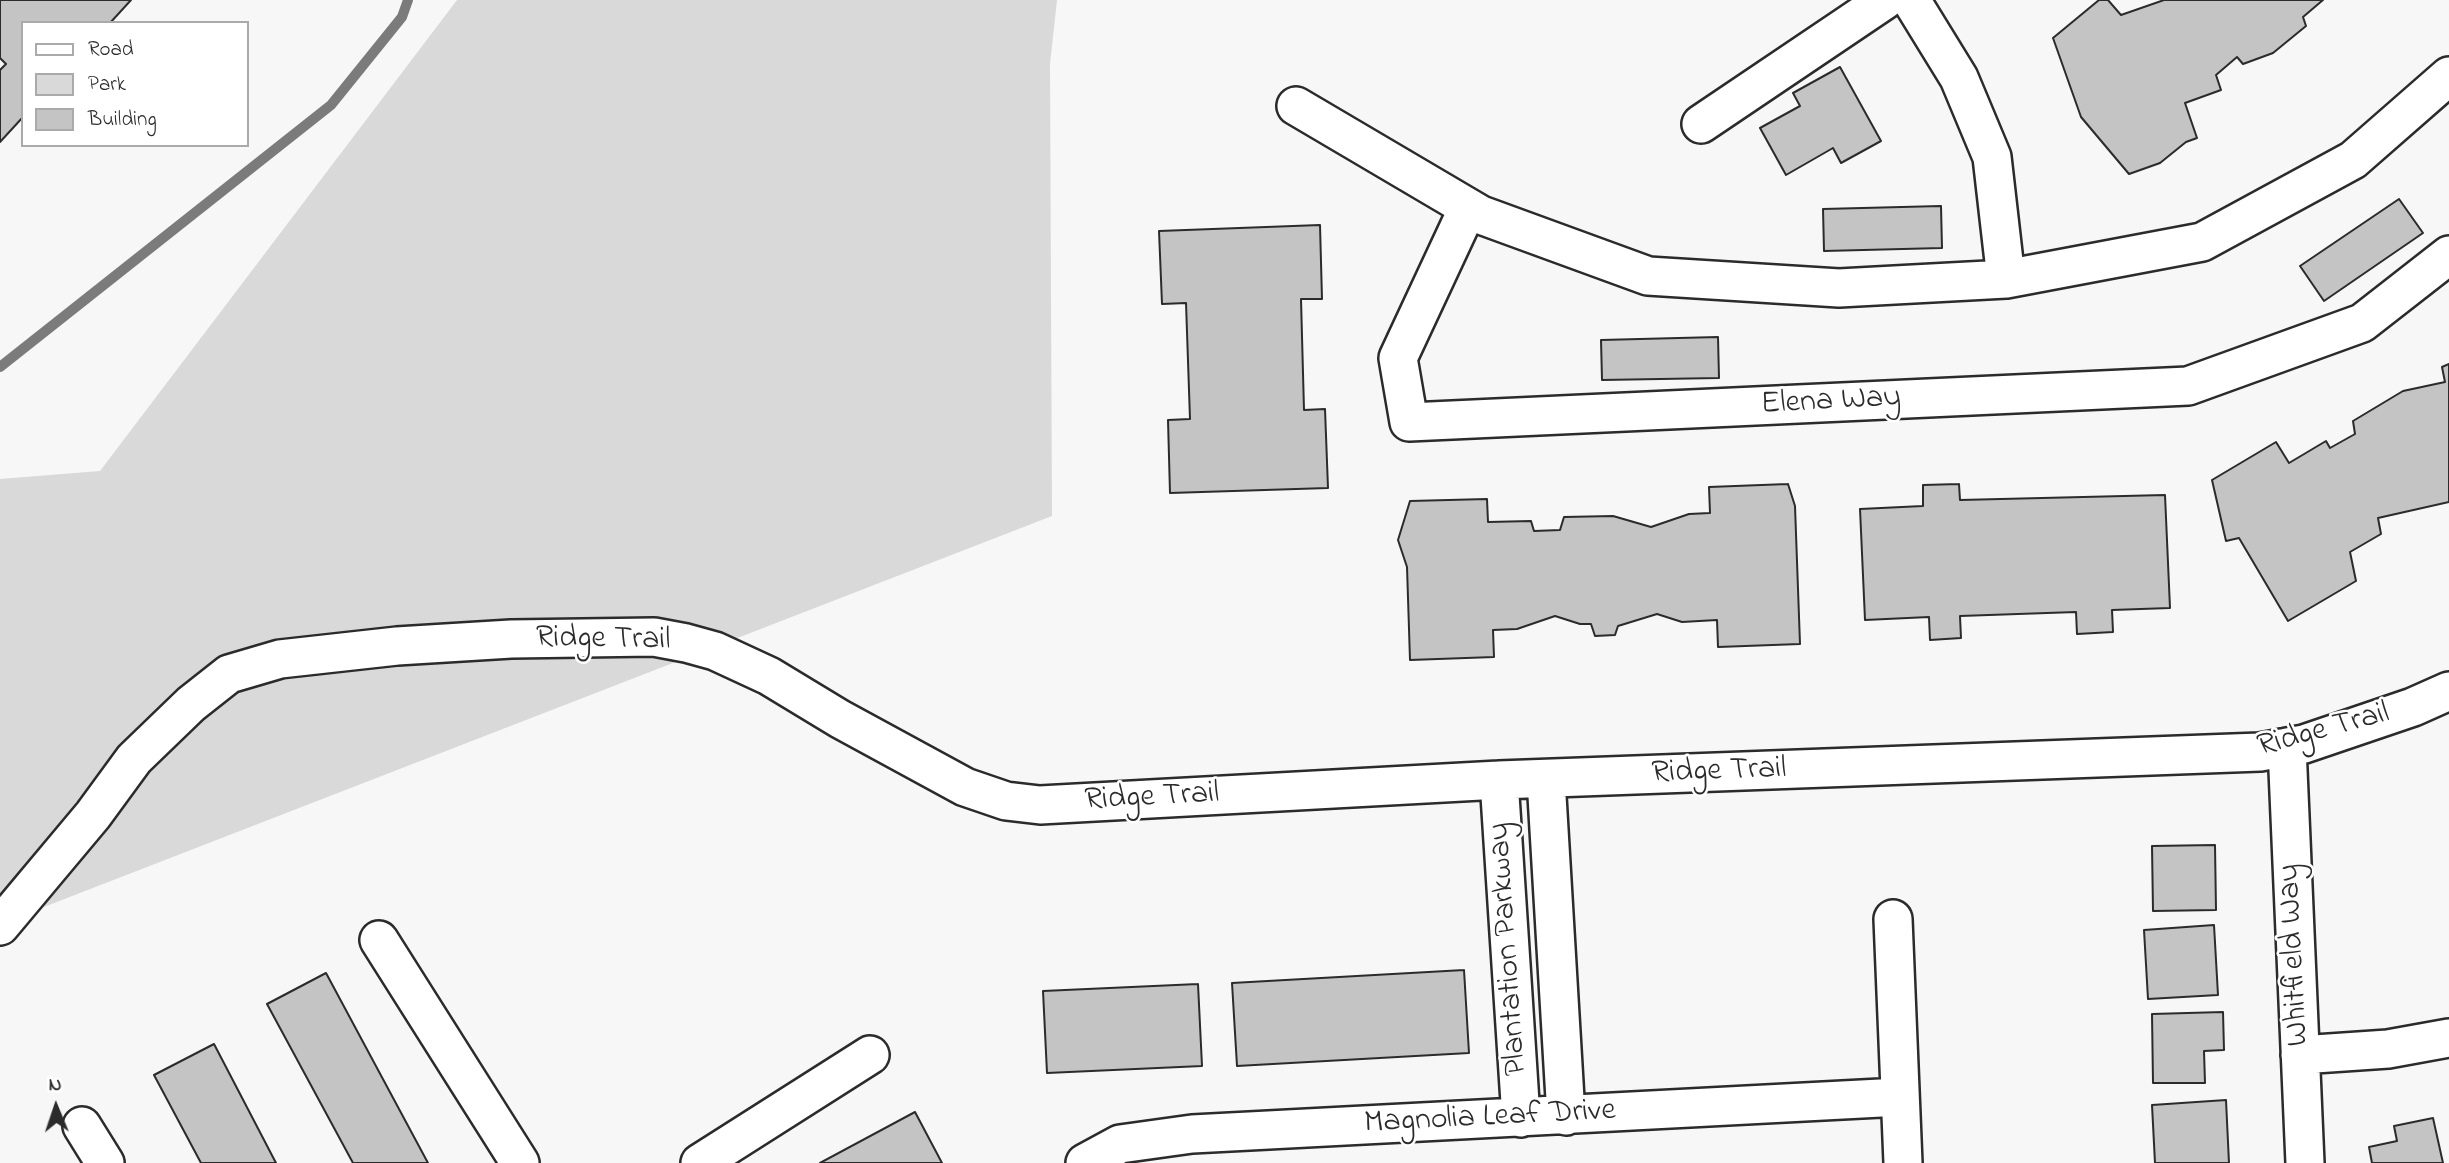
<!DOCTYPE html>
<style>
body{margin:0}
#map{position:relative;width:2449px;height:1163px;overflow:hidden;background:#f7f7f7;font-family:"Indie Flower",sans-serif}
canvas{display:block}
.legend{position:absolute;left:21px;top:21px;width:228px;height:126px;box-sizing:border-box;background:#fff;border:2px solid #aaa;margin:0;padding:9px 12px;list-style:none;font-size:21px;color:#2b2b2b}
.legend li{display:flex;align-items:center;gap:14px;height:35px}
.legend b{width:35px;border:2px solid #aaa}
.north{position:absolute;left:21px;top:1072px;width:70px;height:70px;-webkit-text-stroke:5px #fff;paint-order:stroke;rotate:358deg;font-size:19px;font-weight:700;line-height:28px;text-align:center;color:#2b2b2b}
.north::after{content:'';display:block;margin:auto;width:24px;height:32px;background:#2b2b2b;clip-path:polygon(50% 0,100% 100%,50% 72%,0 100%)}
</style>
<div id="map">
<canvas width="2449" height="1163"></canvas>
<ul class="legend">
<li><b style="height:9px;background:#fff"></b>Road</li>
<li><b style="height:19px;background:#d9d9d9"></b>Park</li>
<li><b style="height:19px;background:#c4c4c4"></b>Building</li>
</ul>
<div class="north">N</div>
</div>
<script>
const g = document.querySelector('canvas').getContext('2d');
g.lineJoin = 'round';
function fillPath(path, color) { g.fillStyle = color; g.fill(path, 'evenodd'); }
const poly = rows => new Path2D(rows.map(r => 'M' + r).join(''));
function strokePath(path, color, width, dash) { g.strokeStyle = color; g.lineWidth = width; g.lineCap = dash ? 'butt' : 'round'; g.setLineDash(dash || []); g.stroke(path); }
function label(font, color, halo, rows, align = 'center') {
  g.font = font + ' "Indie Flower",sans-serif'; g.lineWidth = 5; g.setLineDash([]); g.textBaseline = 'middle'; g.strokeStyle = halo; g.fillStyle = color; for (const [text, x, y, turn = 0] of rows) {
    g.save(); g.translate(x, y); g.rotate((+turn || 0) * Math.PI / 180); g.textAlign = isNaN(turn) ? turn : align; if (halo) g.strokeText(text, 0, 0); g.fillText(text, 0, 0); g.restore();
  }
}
fillPath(poly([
 [457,0,1057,0,1050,64,1052,516,0,924,0,479,100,471]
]), '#d9d9d9');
strokePath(poly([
 [0,367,331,105,402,17,408,0]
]), '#7b7b7b', 10);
const building = poly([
 [0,0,131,0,110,23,23,23,23,117,0,142,0,70,6,64,0,58,0,0],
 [2099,0,2108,0,2121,15,2164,0,2323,0,2303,17,2306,26,2273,53,2243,64,2237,57,2216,75,2221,90,2185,103,2197,138,2186,142,2160,163,2129,174,2081,117,2053,38,2099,0],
 [1840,67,1881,141,1841,163,1833,148,1786,175,1760,128,1800,106,1793,93,1840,67],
 [2399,199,2423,233,2324,301,2300,266,2399,199],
 [1941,206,1942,248,1824,251,1823,209,1941,206],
 [1320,225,1322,299,1301,299,1304,410,1325,409,1328,488,1170,493,1168,420,1190,419,1186,303,1162,304,1159,231,1320,225],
 [1718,337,1719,378,1602,380,1601,340,1718,337],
 [2449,364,2449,502,2378,518,2381,534,2350,552,2356,581,2288,621,2239,538,2226,541,2212,480,2276,442,2289,463,2326,441,2330,448,2355,434,2353,421,2403,391,2445,382,2442,367,2449,364],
 [1788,484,1795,506,1800,644,1718,647,1717,620,1682,622,1657,614,1618,626,1615,635,1595,636,1591,624,1580,624,1555,616,1517,629,1493,630,1494,657,1410,660,1407,567,1398,540,1410,501,1487,499,1488,522,1531,521,1534,531,1560,530,1564,517,1613,516,1651,527,1689,514,1710,513,1709,487,1788,484],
 [1959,484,1960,500,2165,495,2170,608,2112,610,2113,632,2077,634,2076,612,1960,616,1961,638,1930,640,1929,617,1865,620,1860,509,1923,506,1923,485,1959,484],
 [2215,845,2216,910,2153,911,2152,846,2215,845],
 [2214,925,2218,995,2148,999,2144,930,2214,925],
 [1464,970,1469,1053,1237,1066,1232,983,1464,970],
 [326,973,428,1163,353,1163,267,1004,326,973],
 [1198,984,1202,1066,1047,1073,1043,991,1198,984],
 [2223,1012,2224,1050,2204,1051,2205,1083,2153,1083,2152,1014,2223,1012],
 [214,1044,276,1163,201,1163,154,1075,214,1044],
 [2226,1100,2229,1163,2155,1163,2152,1105,2226,1100],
 [915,1112,942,1163,820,1163,915,1112],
 [2433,1118,2443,1163,2372,1163,2369,1147,2397,1141,2394,1126,2433,1118]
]);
fillPath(building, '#c4c4c4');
strokePath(building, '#2b2b2b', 2);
const minor = poly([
 [1911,0,1959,78,1992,157,2006,279],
 [1296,106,1481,215,1648,276,1839,288,2006,279,2202,242,2353,160,2449,76],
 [1701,124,1885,0],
 [1468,208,1398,358,1409,422,2188,386,2362,323,2449,255],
 [2287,747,2305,1163],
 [1546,779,1566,1116],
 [1499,780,1521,1118],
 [1893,919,1903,1163],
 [0,926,93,815,134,759,191,704,229,674,280,659,397,646,511,639,654,637,686,643,715,651,769,676,840,719,965,787,1006,801,1040,805,1499,780,2260,752,2304,744,2413,707,2449,691],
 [379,940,520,1163],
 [2300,1055,2388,1049,2449,1038],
 [82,1126,105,1163],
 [700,1163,870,1055],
 [1085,1163,1120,1144,1192,1134,1900,1097]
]);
strokePath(minor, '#2b2b2b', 42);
strokePath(minor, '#fff', 37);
label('32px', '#2b2b2b', '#fff', [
 ["Elena Way",1831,403,-3],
 ["Ridge Trail",603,641,1],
 ["Ridge Trail",2324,732,-15],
 ["Ridge Trail",1719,773,-2],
 ["Ridge Trail",1152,799,-3],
 ["Plantation Parkway",1510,949,-94],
 ["Whitfield Way",2296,955,-93],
 ["Magnolia Leaf Drive",1490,1119,-3]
]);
</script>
